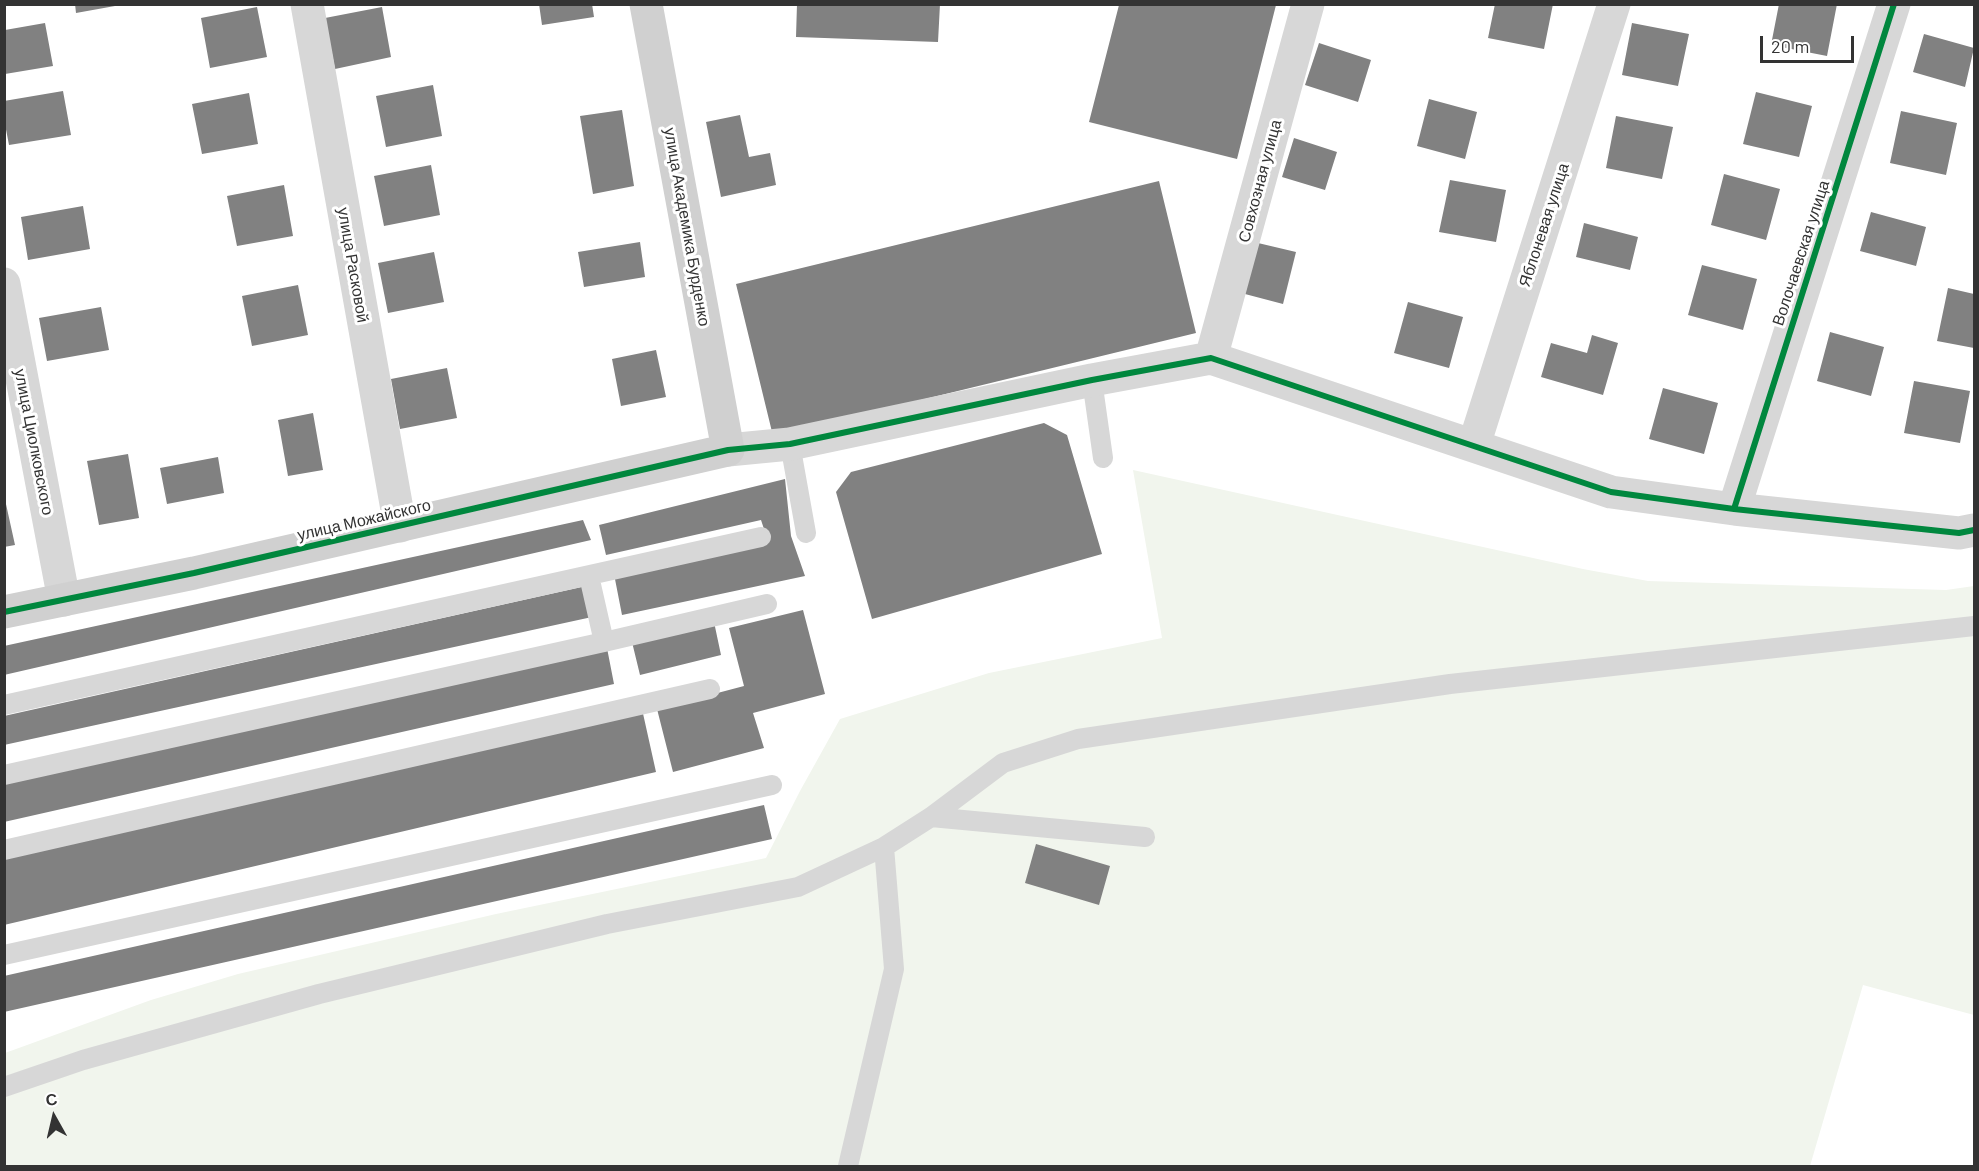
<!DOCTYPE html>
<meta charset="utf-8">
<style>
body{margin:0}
#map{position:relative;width:1979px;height:1171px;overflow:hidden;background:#fff;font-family:Barlow,sans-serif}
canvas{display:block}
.frame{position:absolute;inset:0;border:6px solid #333;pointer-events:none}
.north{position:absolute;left:24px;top:1087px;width:60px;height:60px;-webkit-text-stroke:4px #fff;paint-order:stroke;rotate:352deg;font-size:16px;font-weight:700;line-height:24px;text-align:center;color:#333}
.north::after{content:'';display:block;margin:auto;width:21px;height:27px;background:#333;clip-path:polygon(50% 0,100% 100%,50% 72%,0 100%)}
.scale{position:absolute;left:1760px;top:36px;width:94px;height:27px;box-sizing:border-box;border:3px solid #333;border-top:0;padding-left:8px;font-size:18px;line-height:21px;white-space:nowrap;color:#333;-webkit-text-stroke:4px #fff;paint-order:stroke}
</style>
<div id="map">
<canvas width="1979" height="1171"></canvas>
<div class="frame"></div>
<div class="north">С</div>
<div class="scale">20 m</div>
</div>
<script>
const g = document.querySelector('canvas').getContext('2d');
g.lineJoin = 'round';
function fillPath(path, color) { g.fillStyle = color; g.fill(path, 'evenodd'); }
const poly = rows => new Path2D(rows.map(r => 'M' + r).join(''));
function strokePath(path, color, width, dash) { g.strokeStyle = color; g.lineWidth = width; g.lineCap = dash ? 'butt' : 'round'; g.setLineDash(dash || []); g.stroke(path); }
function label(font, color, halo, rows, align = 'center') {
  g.font = font + ' Barlow,sans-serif'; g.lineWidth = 6; g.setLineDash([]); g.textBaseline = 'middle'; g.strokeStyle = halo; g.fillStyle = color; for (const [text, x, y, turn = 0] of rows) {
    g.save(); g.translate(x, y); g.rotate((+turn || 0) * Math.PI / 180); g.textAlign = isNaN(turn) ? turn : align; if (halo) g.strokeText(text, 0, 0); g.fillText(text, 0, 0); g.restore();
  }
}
fillPath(poly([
 [1133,470,1583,569,1648,581,1946,590,1974,586,1974,1015,1863,985,1810,1166,5,1166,5,1053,151,1000,238,974,496,914,766,858,800,791,840,719,989,673,1162,638]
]), '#f1f5ed');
fillPath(poly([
 [75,4,115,4,115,6,76,13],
 [539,4,592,4,594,17,542,25],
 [797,4,940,4,938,42,796,37],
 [1495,4,1553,4,1544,49,1488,38],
 [1779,4,1837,4,1827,56,1771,45],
 [1119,5,1276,5,1237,159,1089,122],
 [257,7,267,57,210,68,201,18],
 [382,7,391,57,335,69,325,18],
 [45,23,53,66,5,74,5,30],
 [1632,23,1689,34,1678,86,1622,75],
 [1924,34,1974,48,1965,87,1913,72],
 [1319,43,1371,60,1358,102,1305,85],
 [433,85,442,136,386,147,376,96],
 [63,91,71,135,9,145,4,119,4,101],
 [1756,92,1812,106,1799,157,1743,144],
 [249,93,258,144,202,154,192,104],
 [1429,99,1477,112,1465,159,1417,146],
 [622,110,634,186,593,194,580,116],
 [1901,111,1957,123,1946,175,1890,163],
 [740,115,749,157,770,153,776,185,721,197,706,122],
 [1616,116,1673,127,1662,179,1606,168],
 [1294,138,1337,152,1325,190,1282,177],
 [431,165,440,215,384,226,374,176],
 [1724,174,1780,189,1766,240,1711,225],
 [1450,180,1506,190,1496,242,1439,232],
 [1159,181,1196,333,773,436,736,284],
 [284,185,293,236,237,246,227,196],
 [83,206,90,249,28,260,21,217],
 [1871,212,1926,227,1916,266,1860,251],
 [1584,223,1638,237,1630,270,1576,257],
 [640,242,645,277,584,287,578,252],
 [1258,243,1296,252,1283,304,1245,294],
 [434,252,444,302,388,313,378,263],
 [1702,265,1757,279,1743,330,1688,315],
 [298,285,308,335,252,346,242,296],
 [1948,288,1974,294,1974,348,1937,341],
 [1408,302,1463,317,1449,368,1394,353],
 [101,307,109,350,47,361,39,318],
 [1830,332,1884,347,1871,396,1817,381],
 [1592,335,1618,343,1603,395,1541,377,1551,343,1587,353],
 [656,350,666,397,621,406,612,359],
 [447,368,457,418,400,429,391,379],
 [1914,381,1970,391,1960,443,1904,433],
 [1663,388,1718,403,1704,454,1649,439],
 [313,413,323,470,288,476,278,420],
 [1044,423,1067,435,1102,554,872,619,836,492,851,472],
 [128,454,139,518,99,525,87,461],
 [218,457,224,493,167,504,160,468],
 [785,479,791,536,805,576,622,615,614,574,768,541,761,520,606,555,599,525],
 [4,495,15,545,4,547],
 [583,520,591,540,4,675,4,646],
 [586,586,592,617,4,745,4,716],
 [803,610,825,694,753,713,764,748,673,772,657,709,744,686,729,628],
 [714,622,721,655,640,675,632,642],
 [607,648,614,684,4,822,4,784],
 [642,709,656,772,4,925,4,858],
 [764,805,772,839,4,1012,4,976],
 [1036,844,1110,866,1099,905,1025,883]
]), '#818181');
strokePath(poly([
 [1092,380,1103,458],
 [790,444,806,533],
 [589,576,604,642],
 [4,705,761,537],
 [4,775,604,642,767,604],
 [931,817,1145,837],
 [4,850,710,689],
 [4,955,772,785],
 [4,1087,83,1060,319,994,607,924,798,887,884,847,931,817,1003,763,1078,739,1450,684,1974,626],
 [848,1166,894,969,884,847]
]), '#d7d7d7', 20);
strokePath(poly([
 [307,4,400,526],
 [4,284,64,600],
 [1211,358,1308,4],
 [1474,445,1614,4],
 [728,450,790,444,1092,380,1211,358,1611,492,1734,509,1959,533,1974,530],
 [1734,509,1894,4]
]), '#d7d7d7', 33);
strokePath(poly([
 [4,612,194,573,728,450,646,4]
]), '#d0d0d0', 33);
strokePath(poly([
 [1734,509,1894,4],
 [4,612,194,573,728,450,790,444,1092,380,1211,358,1611,492,1734,509,1959,533,1974,530]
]), '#00873e', 6);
label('16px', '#333', '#fff', [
 ["Совхозная улица",1260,181,-75],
 ["Яблоневая улица",1544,225,-72],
 ["улица Академика Бурденко",687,227,80],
 ["Волочаевская улица",1801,253,-72],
 ["улица Расковой",353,265,80],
 ["улица Циолковского",34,442,79],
 ["улица Можайского",364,520,-13]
]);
</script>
